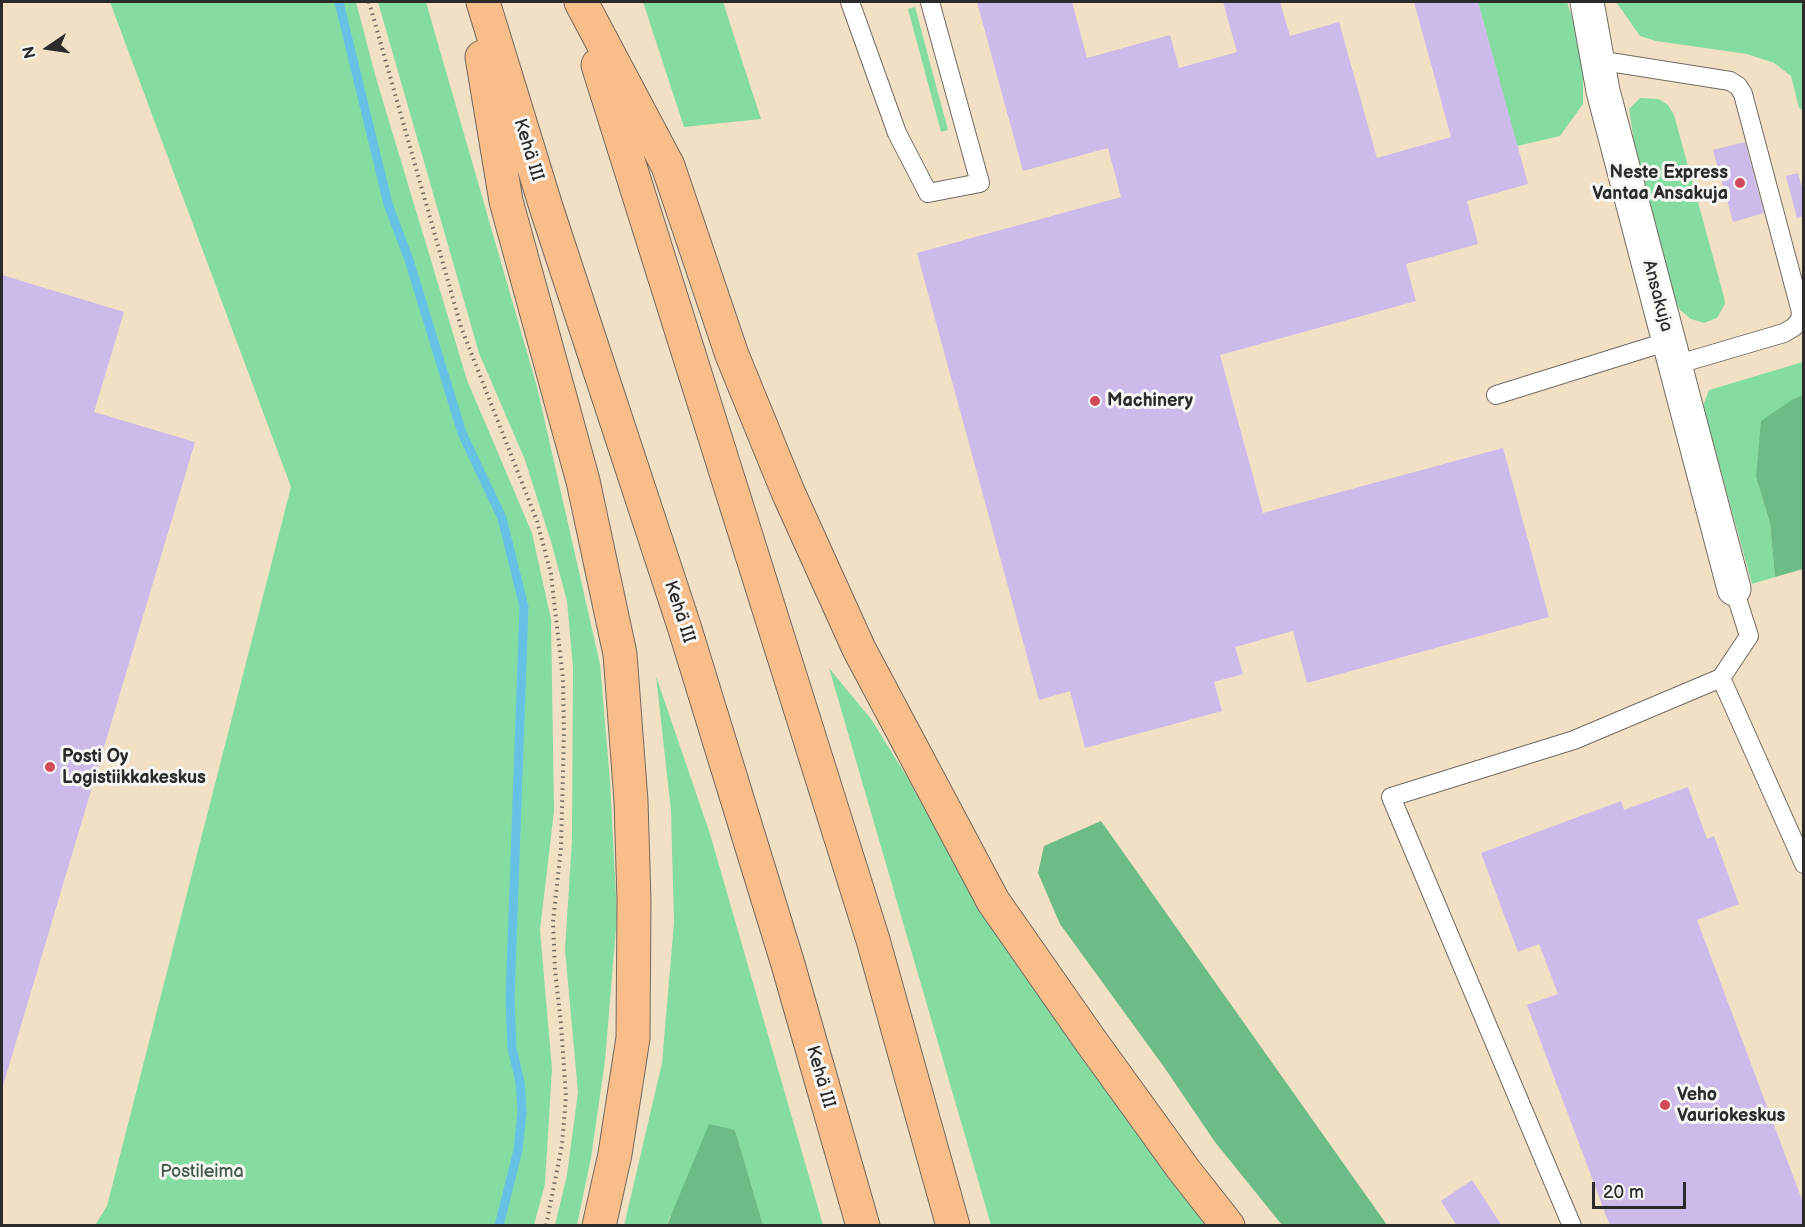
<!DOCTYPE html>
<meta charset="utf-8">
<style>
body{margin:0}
#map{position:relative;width:1805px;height:1227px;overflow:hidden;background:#f2e0c4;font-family:"Balsamiq Sans",sans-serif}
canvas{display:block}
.frame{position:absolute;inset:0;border:3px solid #2b2b2b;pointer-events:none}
.north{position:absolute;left:18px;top:18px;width:60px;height:60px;-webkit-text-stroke:4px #f6f6f2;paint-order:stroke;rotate:257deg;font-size:16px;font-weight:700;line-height:24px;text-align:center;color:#2b2b2b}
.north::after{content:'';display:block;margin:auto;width:21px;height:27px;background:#2b2b2b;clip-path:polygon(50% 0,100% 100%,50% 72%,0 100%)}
.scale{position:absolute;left:1592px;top:1182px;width:94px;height:27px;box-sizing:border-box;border:3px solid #2b2b2b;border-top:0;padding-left:8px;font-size:18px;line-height:21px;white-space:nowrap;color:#2b2b2b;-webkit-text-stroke:4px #f6f6f2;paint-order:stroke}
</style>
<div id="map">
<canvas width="1805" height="1227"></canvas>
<div class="frame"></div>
<div class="north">N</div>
<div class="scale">20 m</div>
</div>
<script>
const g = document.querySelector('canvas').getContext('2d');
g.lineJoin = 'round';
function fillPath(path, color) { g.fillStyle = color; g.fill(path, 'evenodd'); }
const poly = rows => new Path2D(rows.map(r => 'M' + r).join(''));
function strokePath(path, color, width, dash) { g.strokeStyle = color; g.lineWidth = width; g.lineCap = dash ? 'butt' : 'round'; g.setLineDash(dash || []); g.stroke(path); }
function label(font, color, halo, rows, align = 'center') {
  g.font = font + ' "Balsamiq Sans",sans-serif'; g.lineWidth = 6; g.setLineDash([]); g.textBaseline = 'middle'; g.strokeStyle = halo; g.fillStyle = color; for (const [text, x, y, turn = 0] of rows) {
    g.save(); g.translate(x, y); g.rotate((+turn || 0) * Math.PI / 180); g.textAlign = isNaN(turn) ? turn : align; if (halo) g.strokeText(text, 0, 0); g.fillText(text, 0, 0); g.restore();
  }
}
fillPath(poly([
 [110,2,356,2,376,78,467,380,532,533,551,619,554,811,540,930,552,1069,545,1184,534,1225,95,1225,107,1206,291,487],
 [378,2,426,2,537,387,600,664,610,781,617,915,605,1061,591,1158,577,1225,555,1225,567,1175,578,1092,565,950,572,840,573,668,567,601,552,545,525,460,479,353],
 [643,2,723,2,761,119,684,127],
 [1478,2,1567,2,1583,52,1583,104,1560,136,1517,146],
 [1616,2,1803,2,1803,110,1799,108,1791,76,1774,63,1747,54,1656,41,1640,36],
 [915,7,948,130,941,132,908,9],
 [1640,98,1659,99,1668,105,1674,115,1724,297,1725,304,1717,318,1704,323,1691,319,1680,310,1675,300,1634,142,1629,109],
 [1803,362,1803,395,1793,399,1756,477,1770,523,1775,577,1752,584,1703,406,1709,390],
 [829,668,871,719,907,777,947,850,1001,936,1075,1045,1205,1225,991,1225],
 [656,676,710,834,823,1225,763,1225,735,1130,669,1218,667,1225,624,1226,662,1063,674,923,671,811]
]), '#84dca1');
fillPath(poly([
 [1803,395,1803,569,1775,577,1770,523,1756,477,1761,421,1793,399],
 [1101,821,1387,1225,1282,1225,1215,1142,1164,1067,1060,924,1038,873,1044,846],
 [709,1124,735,1130,763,1225,667,1225]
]), '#6bbc87');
strokePath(poly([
 [339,2,388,204,409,260,462,433,502,518,524,607,510,999,512,1048,520,1082,522,1112,518,1150,499,1226]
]), '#66c1e4', 9);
fillPath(poly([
 [977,2,1072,2,1087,58,1170,35,1179,68,1237,52,1223,2,1280,2,1290,36,1339,22,1377,158,1451,137,1414,2,1478,2,1528,184,1467,201,1478,244,1406,264,1416,301,1220,355,1263,513,1503,448,1549,617,1307,683,1293,631,1235,647,1243,674,1214,682,1222,711,1085,748,1070,691,1039,700,917,253,1121,197,1108,148,1023,171],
 [1745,142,1764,213,1733,222,1713,150],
 [1798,173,1804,195,1804,216,1797,218,1786,176],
 [2,275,124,312,94,412,195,442,2,1089],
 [1688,787,1707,839,1714,836,1739,904,1697,920,1804,1205,1804,1226,1610,1226,1527,1005,1558,994,1539,944,1518,952,1481,853,1621,801,1624,810],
 [1472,1180,1502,1226,1457,1226,1441,1201]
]), '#cbbaea');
const lane = poly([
 [850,2,897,133,928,193,980,183,930,2],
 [1597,60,1730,81,1738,86,1743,94,1801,312,1800,320,1794,327,1784,333,1675,365],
 [1496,395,1669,341],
 [1721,678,1804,864],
 [1572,1226,1391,797,1574,740,1721,678,1749,636,1734,589]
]);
const street = poly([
 [1587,2,1603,91,1734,589]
]);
const highway = poly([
 [483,2,546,207,684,626,787,961,863,1226],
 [581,2,668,166,732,355,788,492,859,649,993,901,1090,1040,1184,1170,1228,1226],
 [482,57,506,201,583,481,620,654,631,801,634,901,633,1038,615,1154,599,1226],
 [598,65,873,940,953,1226]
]);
strokePath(lane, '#716a61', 20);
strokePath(street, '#716a61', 35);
strokePath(highway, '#716a61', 35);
strokePath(poly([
 [369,2,461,327,537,521,551,574,563,679,564,732,561,848,553,922,555,970,561,1024,566,1096,562,1145,546,1226]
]), '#716a61', 4, [1.5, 4.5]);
strokePath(lane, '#fff', 18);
strokePath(street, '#fff', 33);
strokePath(highway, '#f8bd89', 33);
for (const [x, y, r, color] of [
 [1740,183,6,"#d1495b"],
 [1095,401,6,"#d1495b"],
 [50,767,6,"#d1495b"],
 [1665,1105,6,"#d1495b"]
]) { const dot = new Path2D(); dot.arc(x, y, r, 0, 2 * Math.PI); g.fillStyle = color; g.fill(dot); strokePath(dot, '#f6f6f2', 2); }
label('18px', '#2b2b2b', '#f6f6f2', [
 ["Kehä III",528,150,73],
 ["Ansakuja",1657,296,75],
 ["Kehä III",679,612,72],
 ["Kehä III",820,1077,74]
]);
label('bold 18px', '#2b2b2b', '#f6f6f2', [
 ["Neste Express",1728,173,"right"],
 ["Vantaa Ansakuja",1728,194,"right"],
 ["Machinery",1107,401],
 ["Posti Oy",62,757],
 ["Logistiikkakeskus",62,778],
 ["Veho",1677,1095],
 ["Vauriokeskus",1677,1116]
], 'left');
label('18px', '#415748', '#f6f6f2', [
 ["Postileima",202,1172]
]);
</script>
